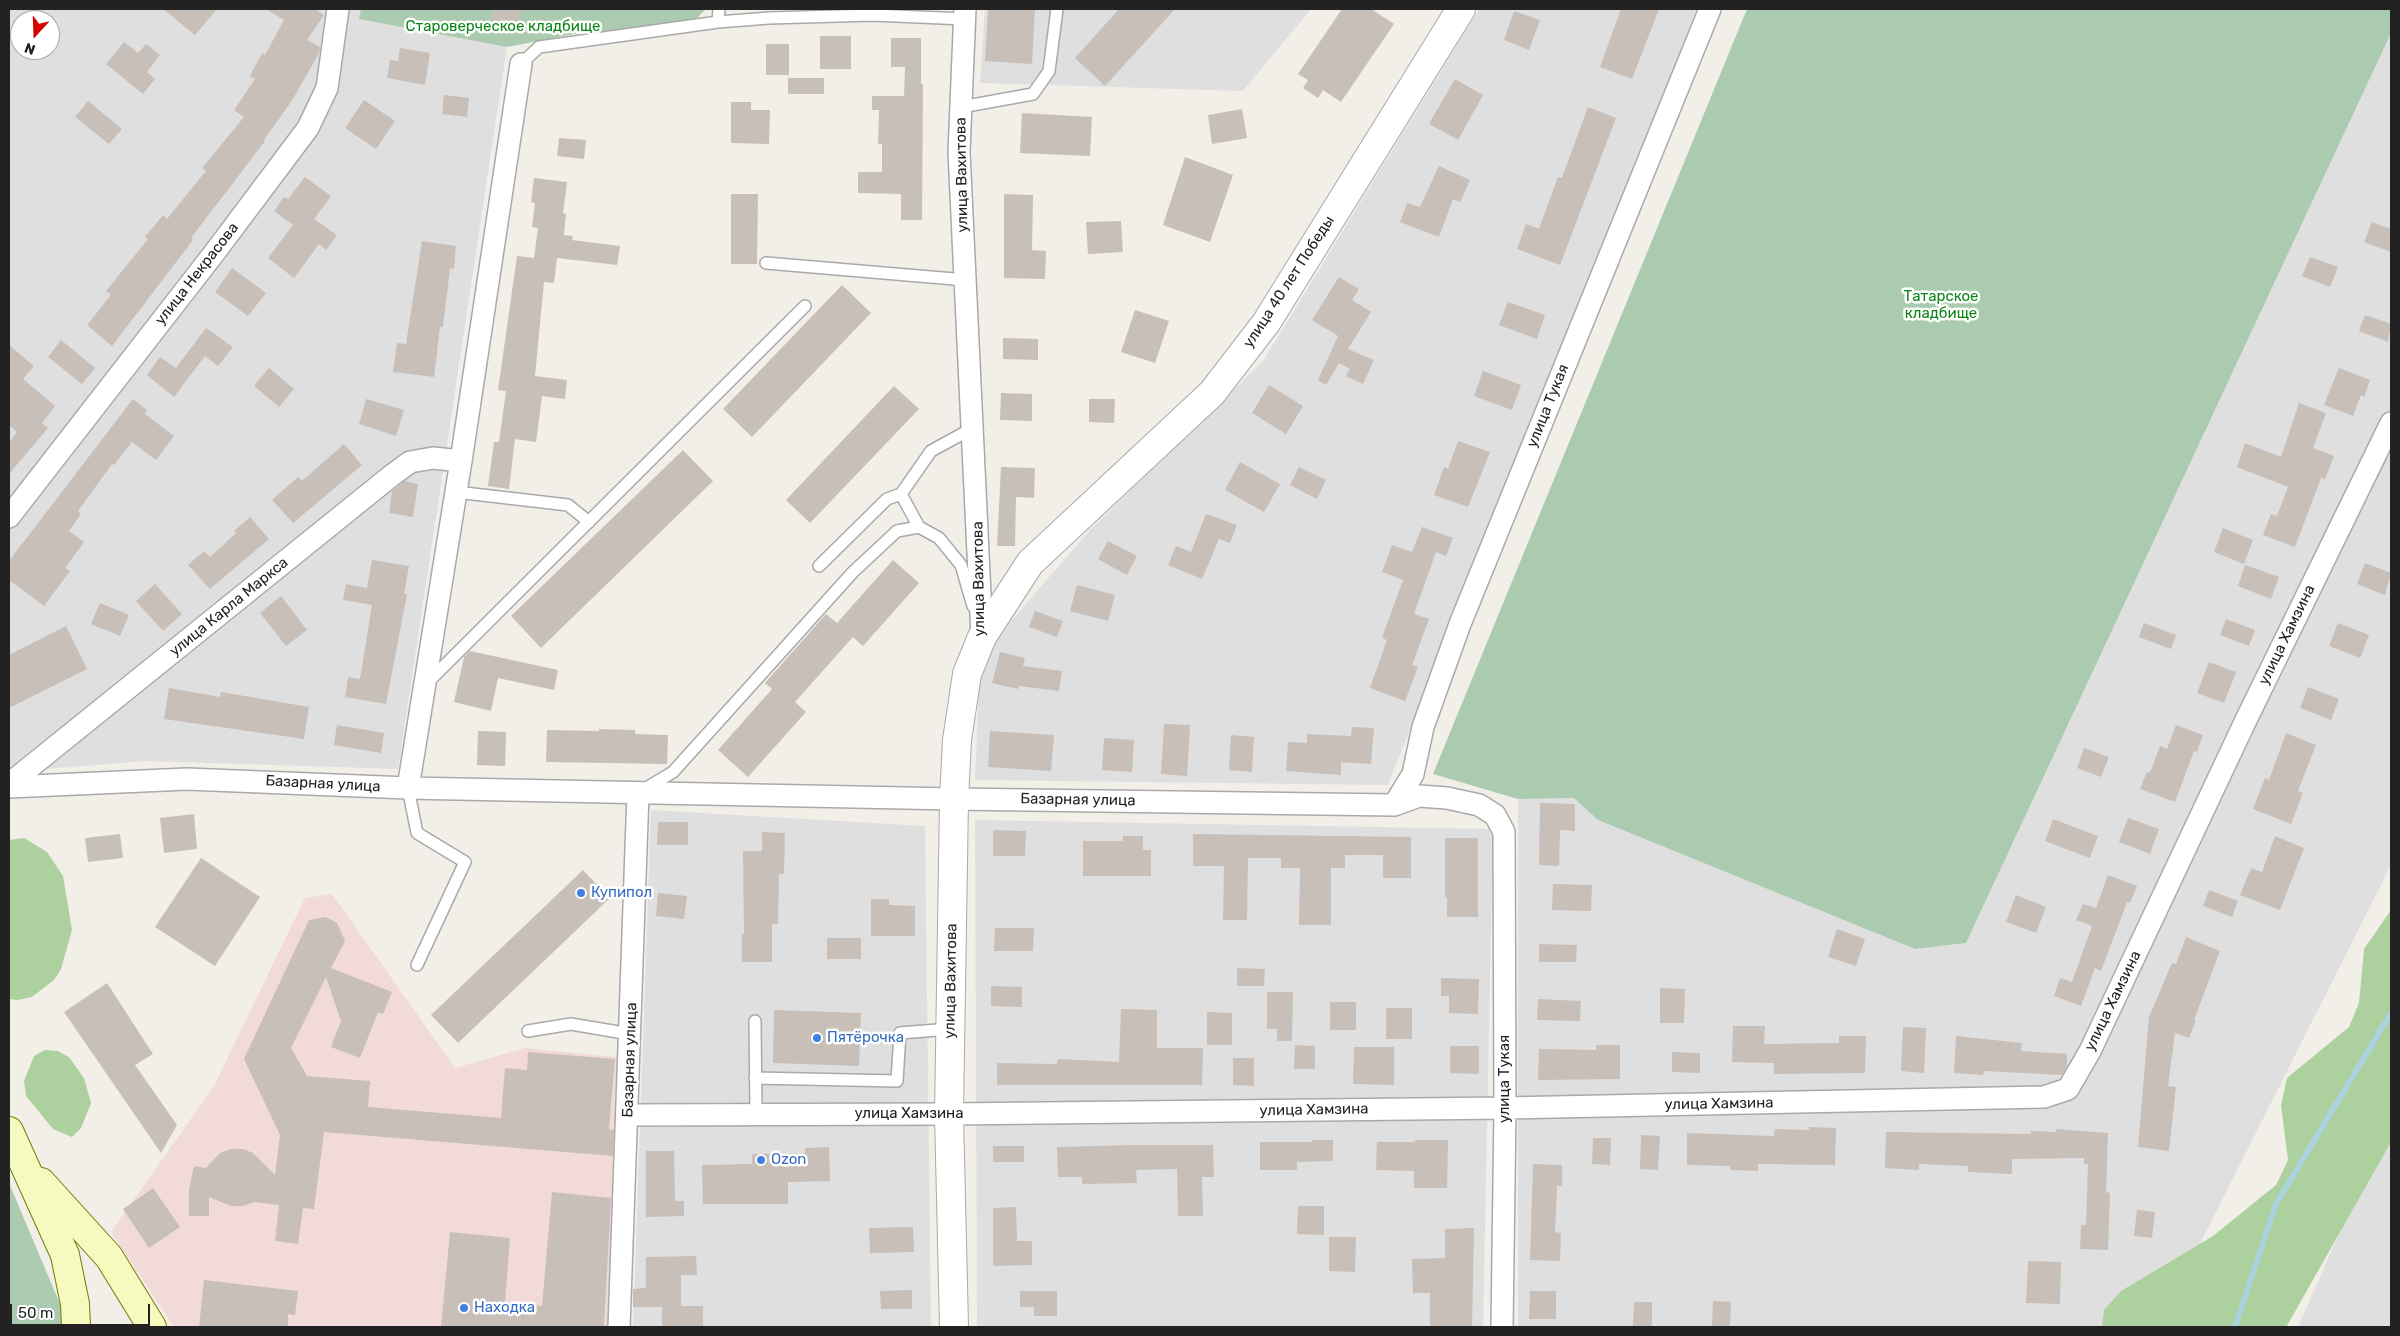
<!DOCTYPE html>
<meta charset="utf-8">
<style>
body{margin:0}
#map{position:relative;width:2400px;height:1336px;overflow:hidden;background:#f2efe9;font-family:Rubik,sans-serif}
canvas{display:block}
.frame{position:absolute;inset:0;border:10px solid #222;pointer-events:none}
.north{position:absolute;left:10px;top:10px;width:50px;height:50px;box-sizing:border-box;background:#fff;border:1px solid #a7a7a7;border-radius:50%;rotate:200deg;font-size:14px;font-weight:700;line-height:20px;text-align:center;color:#222}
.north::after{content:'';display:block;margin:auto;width:18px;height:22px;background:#d40000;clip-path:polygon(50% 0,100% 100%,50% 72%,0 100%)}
.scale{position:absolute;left:10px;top:1304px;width:140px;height:22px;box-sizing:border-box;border:2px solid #222;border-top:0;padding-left:6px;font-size:15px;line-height:18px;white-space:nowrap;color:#222;-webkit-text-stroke:4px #fff;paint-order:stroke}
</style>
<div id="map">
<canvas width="2400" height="1336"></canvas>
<div class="frame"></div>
<div class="north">N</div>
<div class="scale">50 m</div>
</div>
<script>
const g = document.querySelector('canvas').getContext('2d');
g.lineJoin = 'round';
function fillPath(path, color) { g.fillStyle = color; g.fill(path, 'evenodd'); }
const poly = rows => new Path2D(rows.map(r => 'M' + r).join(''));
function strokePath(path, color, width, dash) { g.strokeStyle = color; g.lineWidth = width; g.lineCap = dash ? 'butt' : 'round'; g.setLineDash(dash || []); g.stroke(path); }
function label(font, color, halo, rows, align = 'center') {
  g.font = font + ' Rubik,sans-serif'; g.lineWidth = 5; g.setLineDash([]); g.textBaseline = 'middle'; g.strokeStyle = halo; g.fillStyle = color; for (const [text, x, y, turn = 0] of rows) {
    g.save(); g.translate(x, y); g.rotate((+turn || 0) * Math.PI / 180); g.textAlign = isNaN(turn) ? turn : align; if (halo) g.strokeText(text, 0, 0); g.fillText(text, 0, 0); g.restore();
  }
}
fillPath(poly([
 [9,9,361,9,360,19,507,47,398,769,147,761,9,772],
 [20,20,50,20,50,50,20,50],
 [985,9,1311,9,1243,91,980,83],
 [1479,9,1697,9,1388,785,975,780,979,681,999,635,1090,530,1263,361],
 [2391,33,2391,865,2158,1327,1518,1327,1518,799,1574,798,1598,820,1915,949,1966,943],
 [651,810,925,826,931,1327,633,1327],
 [975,820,1493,829,1483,1327,977,1327],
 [2391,1115,2391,1327,2298,1327]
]), '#e0dfdf');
fillPath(poly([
 [332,894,455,1068,525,1048,626,1058,614,1327,174,1327,111,1232,214,1086,305,898]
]), '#f2dad9');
fillPath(poly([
 [24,838,47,852,63,876,72,930,61,969,54,980,32,997,18,1000,9,999,9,840],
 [2391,910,2391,1142,2288,1324,2286,1327,2102,1327,2104,1310,2121,1291,2213,1236,2276,1185,2288,1160,2281,1105,2287,1078,2349,1027,2359,1003,2364,949],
 [45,1050,58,1051,69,1057,84,1078,91,1103,81,1128,72,1137,53,1129,26,1096,24,1081,34,1056]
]), '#add19e');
fillPath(poly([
 [361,9,706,9,687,28,661,34,579,33,507,47,359,19],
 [1747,9,2391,9,2391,33,1966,943,1915,949,1598,820,1574,798,1518,799,1433,774],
 [9,1183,68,1323,68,1327,9,1327]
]), '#aacbaf');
strokePath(poly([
 [2235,1327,2276,1204,2391,1013]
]), '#aad3df', 5.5);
fillPath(poly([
 [163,9,217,9,195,35],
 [266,9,315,9,324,15,307,40,320,47,319,53,293,99,264,140,265,141,191,238,193,240,112,346,87,325,111,295,106,291,148,239,145,237,163,215,167,219,206,171,202,168,244,117,234,110,255,79,250,76,262,53,265,55,284,20],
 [493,9,520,9,518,34,491,32],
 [988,9,1035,9,1032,64,985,61],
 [1119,9,1175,9,1105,86,1075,58],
 [1342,9,1371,9,1394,24,1341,102,1323,90,1318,98,1303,88,1308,80,1298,74],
 [1621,9,1659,9,1632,79,1600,67],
 [1514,11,1540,20,1529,50,1504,40],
 [820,36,851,36,851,69,820,69],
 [891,38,921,38,921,84,923,84,922,220,901,220,901,194,858,193,858,172,882,172,882,144,878,144,879,110,872,110,872,96,904,96,905,67,891,67],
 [124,42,138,53,146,44,160,55,147,72,155,79,143,94,106,64],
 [766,44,789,44,789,75,766,75],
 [400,48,430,53,425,85,387,78,390,60,398,61],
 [788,78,824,78,824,94,788,94],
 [1455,79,1483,95,1458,140,1429,124],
 [444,95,469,98,467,117,442,114],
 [364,100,395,121,376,149,345,128],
 [88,101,122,129,109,144,75,117],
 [731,102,751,102,751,110,770,110,769,144,731,143],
 [1588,107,1616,118,1560,265,1517,249,1526,224,1539,229,1558,177,1562,178],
 [1242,109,1247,138,1212,144,1208,115],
 [1022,113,1092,117,1090,156,1020,153],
 [559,138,586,140,584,159,557,156],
 [1185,157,1233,175,1210,242,1163,225],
 [1439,166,1470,180,1460,202,1453,199,1439,237,1400,222,1407,203,1420,207],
 [305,177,331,196,314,219,337,235,326,250,319,244,294,278,268,258,293,225,274,211,284,197,288,199],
 [534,178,567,182,563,213,566,214,564,235,573,236,572,240,620,246,617,265,557,258,554,283,544,282,535,376,567,380,565,399,542,396,536,442,515,439,509,489,488,486,494,442,499,442,506,391,498,390,517,256,534,258,538,228,532,227,535,203,531,202],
 [731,194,758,194,757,264,731,264],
 [1004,194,1033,195,1032,250,1046,251,1045,279,1004,278],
 [1121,221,1123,252,1088,254,1086,222],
 [2372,222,2391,229,2391,252,2364,242],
 [422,241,456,246,454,269,450,268,443,327,440,327,434,377,393,372,397,343,406,344],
 [2310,257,2338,267,2330,287,2302,276],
 [232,268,266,293,248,316,215,292],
 [1339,277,1359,289,1352,300,1371,312,1348,349,1374,360,1363,384,1346,376,1350,369,1339,363,1326,385,1318,380,1338,336,1312,320],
 [842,285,871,313,752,437,723,409],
 [1508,302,1545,315,1537,339,1499,325],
 [1135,310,1169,321,1155,363,1121,352],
 [2365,315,2391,324,2388,342,2359,331],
 [206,328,233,347,218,366,205,356,174,397,147,375,160,357,176,368],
 [1003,338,1038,339,1038,360,1003,359],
 [61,340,95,368,82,384,48,357],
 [9,345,34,366,23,379,55,406,42,423,48,428,9,474,9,443,17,432,9,425],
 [269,368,294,389,279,407,254,386],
 [2339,368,2370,380,2364,397,2361,395,2353,416,2324,405],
 [1483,371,1521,385,1512,410,1474,396],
 [1269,385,1303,406,1286,434,1252,413],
 [894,386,919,409,810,523,786,500],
 [1001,393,1032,394,1032,421,1000,420],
 [133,399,147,410,145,414,174,436,156,460,132,442,114,465,112,464,78,511,81,514,69,531,84,542,65,568,70,571,44,606,9,580,9,561],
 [366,399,404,410,396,436,359,424],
 [1089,399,1115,399,1114,423,1089,422],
 [2299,403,2326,413,2313,448,2334,456,2325,479,2321,478,2295,547,2263,535,2271,514,2277,516,2288,487,2237,467,2245,443,2281,457],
 [1458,441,1490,452,1468,507,1434,495,1444,467,1448,469],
 [344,444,362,465,293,523,272,500,298,477,302,481],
 [683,450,713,481,541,648,511,616],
 [1240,462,1280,484,1264,512,1225,490],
 [1001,467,1035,468,1034,498,1016,497,1015,546,997,546],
 [1299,467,1326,480,1317,499,1290,485],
 [405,481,418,484,413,517,389,513,392,491],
 [1206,514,1237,525,1230,543,1219,539,1202,579,1168,565,1176,546,1191,552],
 [250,517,269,539,210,589,188,565,204,551,210,557,236,533,234,531],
 [1422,527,1453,538,1446,556,1436,552,1414,614,1429,619,1412,665,1418,667,1405,701,1370,688,1387,640,1382,638,1403,580,1382,572,1392,545,1412,552],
 [2223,528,2253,540,2244,564,2214,552],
 [1108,541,1137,556,1127,575,1098,559],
 [372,560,409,566,404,594,407,594,386,704,345,697,348,677,360,679,372,605,343,600,346,584,367,588],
 [893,560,919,583,863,646,853,637,795,702,806,712,748,777,718,750,772,689,765,683,826,614,837,623],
 [2365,563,2391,573,2385,595,2357,584],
 [2245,565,2279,577,2271,599,2238,586],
 [155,584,182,614,163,631,136,601],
 [1077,585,1115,595,1108,621,1070,611],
 [281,596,307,630,286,646,260,613],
 [100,603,129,615,120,636,91,624],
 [1035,611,1063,621,1057,637,1029,627],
 [2226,619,2255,630,2249,646,2220,635],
 [2144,623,2176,635,2171,649,2139,637],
 [2338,623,2369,635,2360,658,2329,646],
 [66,626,87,669,9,708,9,655],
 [470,651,558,670,554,690,498,678,491,711,454,702,464,657],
 [1000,652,1025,658,1023,666,1062,671,1059,691,1019,686,1018,689,992,683],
 [2209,662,2236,672,2224,703,2197,693],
 [2308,687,2339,699,2331,720,2300,708],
 [169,688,220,697,221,692,309,707,304,739,164,719],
 [1164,724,1190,725,1187,776,1161,774],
 [337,725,384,733,381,753,334,745],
 [2176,725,2203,735,2197,752,2194,751,2175,802,2140,789,2147,772,2150,773,2160,746,2167,749],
 [1352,727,1374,728,1371,764,1341,762,1341,775,1286,771,1288,742,1307,743,1307,734,1351,736],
 [599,729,635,730,635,734,668,735,667,764,546,762,547,730,599,731],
 [478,731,506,732,505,766,477,765],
 [990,731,1054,735,1051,771,988,767],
 [2286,733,2316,745,2298,791,2303,793,2291,824,2253,809,2265,778,2269,780],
 [1231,735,1254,737,1252,772,1229,770],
 [1104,738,1134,740,1132,772,1102,770],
 [2084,748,2109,757,2101,777,2077,768],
 [1540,803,1575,804,1575,831,1560,830,1559,866,1539,865],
 [194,814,197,849,164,853,160,818],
 [2128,818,2159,829,2150,854,2119,842],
 [2053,819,2098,836,2090,858,2045,841],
 [658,822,688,822,688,845,657,845],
 [993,830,1026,831,1025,856,993,856],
 [762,832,785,833,784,874,779,874,778,924,772,924,772,962,742,962,742,934,744,934,743,851,762,851],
 [120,834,123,858,88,862,85,838],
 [1193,834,1411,837,1411,878,1383,878,1383,855,1345,855,1345,868,1331,868,1331,925,1299,925,1300,868,1281,868,1281,858,1248,858,1247,920,1223,920,1224,866,1193,866],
 [1123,836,1143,836,1143,850,1151,850,1151,876,1083,876,1083,841,1123,841],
 [2275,836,2304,848,2280,910,2240,895,2251,868,2262,872],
 [1445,838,1478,838,1478,917,1447,917,1447,897,1445,897],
 [201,858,260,897,215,966,155,927],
 [583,870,610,898,458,1043,431,1015],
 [2108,875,2137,886,2130,903,2127,902,2101,971,2095,968,2081,1006,2054,996,2060,978,2072,982,2092,926,2076,920,2083,904,2096,908],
 [1553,884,1592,885,1591,911,1552,910],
 [2209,890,2238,901,2232,917,2203,906],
 [658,893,687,896,684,919,656,916],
 [2016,895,2046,907,2036,933,2006,922],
 [871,899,889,899,889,905,915,906,915,936,871,936],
 [326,917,337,923,345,941,331,968,392,992,383,1014,378,1012,360,1058,331,1047,341,1021,326,977,291,1048,307,1076,370,1081,368,1107,501,1118,505,1068,527,1070,528,1052,615,1059,609,1129,614,1130,613,1156,324,1132,314,1209,303,1208,298,1244,275,1241,279,1205,254,1202,243,1206,231,1206,209,1197,209,1216,189,1216,189,1190,194,1166,206,1168,220,1153,231,1149,243,1149,253,1153,275,1175,280,1135,244,1059,309,920],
 [995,928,1034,928,1033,951,994,951],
 [1837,929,1865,939,1856,966,1828,957],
 [2186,937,2220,951,2194,1020,2196,1020,2189,1038,2175,1033,2168,1086,2176,1087,2169,1151,2138,1147,2149,1017,2172,963,2176,964],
 [827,938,861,938,861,959,827,959],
 [1539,944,1577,945,1576,962,1539,962],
 [1237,968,1265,969,1264,986,1237,986],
 [1441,978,1479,979,1478,1014,1449,1013,1449,996,1441,996],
 [107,983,153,1054,135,1065,177,1125,161,1153,64,1012],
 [991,986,1022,987,1022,1007,991,1006],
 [1660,988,1685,989,1684,1023,1660,1023],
 [1267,992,1293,992,1292,1041,1277,1041,1277,1029,1267,1029],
 [1538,999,1581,1001,1580,1021,1537,1020],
 [1330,1002,1356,1002,1356,1030,1330,1030],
 [1386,1008,1412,1008,1412,1039,1386,1039],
 [1121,1009,1157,1010,1157,1048,1203,1048,1202,1085,997,1085,997,1063,1057,1064,1058,1059,1119,1062],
 [774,1010,861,1013,859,1066,773,1063],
 [1207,1012,1232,1013,1232,1045,1207,1045],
 [1733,1026,1765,1026,1764,1044,1839,1043,1839,1036,1866,1036,1865,1073,1774,1074,1774,1063,1732,1062],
 [1903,1027,1926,1028,1924,1073,1901,1071],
 [1956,1036,2022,1043,2021,1051,2067,1054,2067,1066,2062,1075,1984,1071,1983,1075,1954,1073],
 [1295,1045,1315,1046,1315,1069,1294,1069],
 [1596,1045,1620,1045,1620,1079,1538,1080,1539,1049,1596,1050],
 [1450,1046,1479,1046,1479,1074,1450,1073],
 [1354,1047,1394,1047,1394,1085,1353,1084],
 [1672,1052,1700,1053,1700,1073,1672,1072],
 [1233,1058,1254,1058,1254,1086,1233,1085],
 [1809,1127,1836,1128,1835,1165,1758,1164,1758,1171,1730,1170,1730,1166,1687,1165,1687,1133,1774,1136,1775,1129,1809,1130],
 [2056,1129,2108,1133,2106,1192,2110,1193,2108,1250,2080,1249,2081,1225,2086,1225,2088,1164,2084,1164,2084,1158,2012,1159,2012,1174,1968,1172,1968,1166,1919,1164,1919,1170,1885,1168,1886,1132,2031,1134,2031,1131,2056,1132],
 [1641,1135,1660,1136,1658,1170,1640,1169],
 [1593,1138,1611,1138,1610,1165,1592,1164],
 [1312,1140,1333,1140,1333,1161,1297,1162,1297,1170,1260,1170,1260,1142,1312,1142],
 [1415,1140,1448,1140,1447,1188,1414,1188,1414,1171,1376,1170,1377,1142,1415,1142],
 [1136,1145,1213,1145,1214,1177,1202,1177,1203,1216,1178,1216,1177,1169,1136,1170,1137,1183,1082,1184,1082,1177,1058,1177,1057,1147],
 [993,1146,1024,1146,1024,1162,993,1162],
 [829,1147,830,1181,788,1182,788,1204,703,1204,702,1165,752,1164,752,1154,805,1153,805,1148],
 [646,1151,674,1151,675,1201,684,1201,684,1216,646,1217],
 [1533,1164,1562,1165,1562,1186,1557,1186,1555,1232,1561,1233,1560,1261,1530,1260],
 [153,1188,180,1227,149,1248,123,1209],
 [552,1192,611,1198,604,1327,441,1327,450,1232,510,1238,505,1302,542,1306],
 [1298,1206,1324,1206,1324,1235,1297,1234],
 [1016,1207,1017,1241,1032,1241,1032,1265,993,1266,993,1208],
 [2137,1210,2155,1212,2152,1238,2134,1236],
 [913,1227,914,1252,870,1253,869,1228],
 [1474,1228,1472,1327,1430,1327,1430,1293,1413,1293,1412,1259,1445,1258,1445,1229],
 [1329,1237,1356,1237,1355,1272,1329,1271],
 [696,1256,697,1275,681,1275,681,1306,703,1306,703,1327,662,1327,662,1307,633,1307,633,1289,646,1288,646,1257],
 [2028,1261,2061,1262,2060,1304,2026,1303],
 [204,1280,298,1291,295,1315,288,1314,288,1327,199,1327],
 [912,1290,912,1309,881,1309,880,1291],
 [1020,1291,1057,1291,1057,1316,1034,1316,1034,1307,1020,1307],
 [1530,1291,1556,1291,1556,1319,1529,1319],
 [1713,1301,1731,1302,1730,1327,1712,1327],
 [1634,1302,1652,1302,1652,1327,1633,1327]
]), '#c7bfb8');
const service = poly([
 [718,22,719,9],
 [521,64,539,47,718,22,769,18,873,15,965,19],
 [961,107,1033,94,1049,71,1057,9],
 [766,263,966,280],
 [456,492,568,505,589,522],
 [901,494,931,451,973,428],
 [819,566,887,499,901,494,919,527],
 [428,682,805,306],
 [408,788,417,833,465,862,417,965],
 [643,790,673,772,853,572,897,531,919,527,939,538,961,565,973,606],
 [755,1021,756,1115],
 [528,1031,571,1024,630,1034],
 [755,1078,897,1081,900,1033,950,1029]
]);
const minor = poly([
 [965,9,959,152,982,637],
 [9,517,215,252,308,128,327,88,338,9],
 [9,784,391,476,410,462,433,458,461,461],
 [9,787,187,779,408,788,954,799,1394,805,1419,796,1447,798,1479,805,1495,815,1504,832,1505,1108,1502,1327],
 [408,788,461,461,521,64],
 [1394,805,1413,774,1423,727,1460,624,1710,9],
 [628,1115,949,1114,1505,1108,2044,1097,2068,1089,2090,1051,2245,722,2391,423],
 [619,1327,638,793]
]);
const tertiary = poly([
 [954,1327,949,1114,954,799,957,740,967,674,982,637,1030,563,1212,393,1266,323,1461,9]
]);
const secondary = poly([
 [9,1131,65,1255,75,1304,76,1327],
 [41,1182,109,1257,152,1327]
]);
strokePath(service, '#a9a9a9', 14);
strokePath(minor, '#a9a9a9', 24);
strokePath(tertiary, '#a9a9a9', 30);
strokePath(secondary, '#707d05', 30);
strokePath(service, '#fff', 11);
strokePath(minor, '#fff', 21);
strokePath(tertiary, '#fff', 28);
strokePath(secondary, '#f7fabf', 28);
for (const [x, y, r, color] of [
 [581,893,5,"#3f7fe0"],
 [817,1038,5,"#3f7fe0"],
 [761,1160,5,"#3f7fe0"],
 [464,1308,5,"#3f7fe0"]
]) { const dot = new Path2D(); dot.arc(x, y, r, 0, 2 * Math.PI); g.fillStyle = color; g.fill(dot); strokePath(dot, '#fff', 2); }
label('15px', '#0c8416', '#fff', [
 ["Староверческое кладбище",503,27],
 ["Татарское",1941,297],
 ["кладбище",1941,314]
]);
label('15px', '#222', '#fff', [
 ["улица Вахитова",962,175,-91],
 ["улица Некрасова",197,274,-52],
 ["улица 40 лет Победы",1289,282,-57],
 ["улица Тукая",1548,406,-68],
 ["улица Вахитова",979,579,-91],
 ["улица Карла Маркса",229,607,-39],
 ["улица Хамзина",2287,635,-64],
 ["Базарная улица",323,784,3],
 ["Базарная улица",1078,800,1],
 ["улица Вахитова",951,981,-89],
 ["улица Хамзина",2113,1001,-64],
 ["Базарная улица",630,1060,-88],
 ["улица Тукая",1505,1079,-90],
 ["улица Хамзина",1719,1104,-1],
 ["улица Хамзина",1314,1110,-1],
 ["улица Хамзина",909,1114]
]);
label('15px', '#366cbe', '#fff', [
 ["Купипол",591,893],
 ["Пятёрочка",827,1038],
 ["Ozon",771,1160],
 ["Находка",474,1308]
], 'left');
</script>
